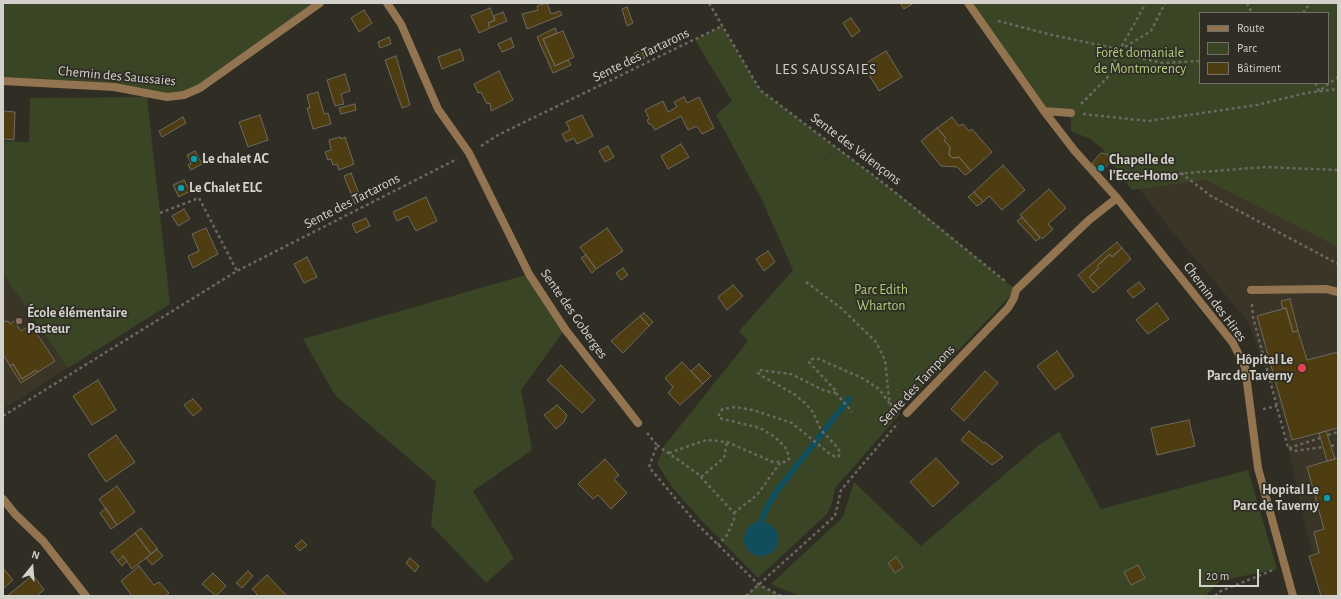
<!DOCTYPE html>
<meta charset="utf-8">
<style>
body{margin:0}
#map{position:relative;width:1341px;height:599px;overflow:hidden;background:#302d25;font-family:"Alegreya Sans",sans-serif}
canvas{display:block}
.frame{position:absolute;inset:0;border:4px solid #d3d1cc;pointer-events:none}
.legend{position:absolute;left:1199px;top:12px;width:130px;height:72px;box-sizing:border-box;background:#302d25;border:1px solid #716f68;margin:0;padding:5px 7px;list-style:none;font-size:12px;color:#d3d1cc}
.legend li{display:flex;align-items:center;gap:8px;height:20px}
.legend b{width:20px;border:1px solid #716f68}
.north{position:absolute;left:12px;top:547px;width:40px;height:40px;-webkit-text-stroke:3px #302d25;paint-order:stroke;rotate:17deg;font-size:11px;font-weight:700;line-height:16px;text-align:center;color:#d3d1cc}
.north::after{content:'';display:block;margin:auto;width:14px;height:18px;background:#d3d1cc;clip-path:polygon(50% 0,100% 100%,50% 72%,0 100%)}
.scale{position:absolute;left:1199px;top:569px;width:60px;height:18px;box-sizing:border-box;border:2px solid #d3d1cc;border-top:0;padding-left:5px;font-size:12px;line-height:14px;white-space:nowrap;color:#d3d1cc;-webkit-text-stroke:3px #302d25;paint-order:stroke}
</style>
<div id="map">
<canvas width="1341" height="599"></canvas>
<div class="frame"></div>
<ul class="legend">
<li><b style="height:5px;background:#937450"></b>Route</li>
<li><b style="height:11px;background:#394525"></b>Parc</li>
<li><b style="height:11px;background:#4e3d10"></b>Bâtiment</li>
</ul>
<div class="north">N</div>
<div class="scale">20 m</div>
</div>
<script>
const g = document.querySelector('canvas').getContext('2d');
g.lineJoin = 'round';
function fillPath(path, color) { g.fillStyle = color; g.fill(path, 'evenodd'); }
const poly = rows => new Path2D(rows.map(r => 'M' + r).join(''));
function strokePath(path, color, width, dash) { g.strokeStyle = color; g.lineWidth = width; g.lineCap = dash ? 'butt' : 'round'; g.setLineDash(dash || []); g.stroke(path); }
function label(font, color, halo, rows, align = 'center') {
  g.font = font + ' "Alegreya Sans",sans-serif'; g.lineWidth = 3.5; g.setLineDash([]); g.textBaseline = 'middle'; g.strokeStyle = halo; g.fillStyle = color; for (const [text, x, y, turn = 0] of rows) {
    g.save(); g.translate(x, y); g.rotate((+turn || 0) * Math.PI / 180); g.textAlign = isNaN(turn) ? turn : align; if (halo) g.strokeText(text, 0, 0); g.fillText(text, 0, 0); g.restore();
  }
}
fillPath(poly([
 [1338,122,1338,596,1323,596,1299,500,1282,414,1249,323,1167,225,1106,144],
 [3,274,68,368,3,409]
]), '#3b3527');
fillPath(poly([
 [3,3,320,3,184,95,3,81],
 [968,3,1338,3,1338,247,1205,180,1132,190,1103,149,1090,139,1071,131,1071,113,1044,111],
 [1200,13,1328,13,1328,83,1200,83],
 [722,26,760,90,838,149,810,169,839,149,920,211,1016,290,930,380,900,406,899,415,835,488,832,503,827,514,758,578,701,520,672,487,657,463,665,445,748,341,739,331,793,270,762,200,716,115,732,101,695,40],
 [147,97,170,304,68,368,3,274,3,141,29,142,30,98],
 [529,274,565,329,521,390,532,450,473,491,514,558,486,583,431,525,436,482,335,395,303,339],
 [1059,432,1101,509,1248,470,1277,569,1220,581,1205,596,799,596,771,584,843,517,854,482,921,546,1039,445],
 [758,584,781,596,746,596]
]), '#394525');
fillPath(poly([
 '744 539a17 17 0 1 1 34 0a17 17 0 1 1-34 0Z'
]), '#104e5d');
strokePath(poly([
 [761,522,768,505,779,488,849,399]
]), '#104e5d', 6);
const building = poly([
 [547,3,551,14,560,11,562,15,527,29,522,14,538,10,537,6,547,3],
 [900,3,914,3,904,9,900,3],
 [627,7,633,23,627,26,622,9,627,7],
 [490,8,495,20,488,23,490,28,479,33,471,16,490,8],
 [364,10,372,23,359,32,351,18,364,10],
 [503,12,507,21,490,28,488,23,495,20,494,16,503,12],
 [851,18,860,31,852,37,843,23,851,18],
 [555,28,557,33,543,39,555,66,568,60,571,65,553,73,537,37,555,28],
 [563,31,574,57,555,66,543,39,563,31],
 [389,37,391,44,380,48,378,42,389,37],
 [511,38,514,47,502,52,498,44,511,38],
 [460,49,464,60,442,69,438,57,460,49],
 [641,50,645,58,638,61,634,53,641,50],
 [886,51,902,77,879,91,863,65,886,51],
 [396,56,410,105,402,108,385,60,396,56],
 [499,71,513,100,491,111,490,103,487,104,481,92,478,93,474,84,499,71],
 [345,74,350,91,341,94,344,104,335,106,327,80,345,74],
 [318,92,324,114,328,113,331,124,313,129,307,108,310,108,307,95,318,92],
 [684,97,687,103,699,97,714,128,702,134,697,126,688,130,681,116,655,130,651,124,649,124,647,120,649,119,645,110,663,101,668,112,677,107,674,102,684,97],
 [355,104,356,110,341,114,339,108,355,104],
 [3,111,15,112,14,140,3,139,3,111],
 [260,115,268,140,248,147,239,122,260,115],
 [582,115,593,136,577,144,574,138,566,142,562,134,570,130,566,122,582,115],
 [183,117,186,123,162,137,159,131,183,117],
 [952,117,959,126,963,124,969,131,972,129,992,152,971,171,959,157,953,158,949,155,950,147,944,140,946,138,937,128,952,117],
 [937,128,946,138,944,140,950,147,949,155,953,158,959,157,971,171,965,175,957,167,941,166,921,141,937,128],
 [340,137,341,139,345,137,354,164,339,170,337,164,333,165,331,159,328,160,325,152,331,150,329,140,340,137],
 [681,144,689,157,668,169,661,156,681,144],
 [608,146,614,157,605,162,599,151,608,146],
 [195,151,202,164,191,170,188,165,191,164,187,155,195,151],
 [1101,153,1107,154,1111,161,1100,173,1092,163,1101,153],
 [1003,165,1025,190,1002,210,989,196,983,202,974,192,1003,165],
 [351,173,362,201,355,204,344,176,351,173],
 [184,180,190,191,179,197,173,185,184,180],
 [1049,189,1066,208,1048,224,1053,229,1042,239,1020,215,1049,189],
 [974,192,983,202,977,206,968,197,974,192],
 [426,197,437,221,416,231,408,216,397,221,393,212,426,197],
 [184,209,190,219,178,226,172,216,184,209],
 [1022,217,1040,238,1036,241,1017,221,1022,217],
 [366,218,370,226,356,233,352,224,366,218],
 [206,228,218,254,193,268,188,256,199,251,192,234,206,228],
 [607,228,623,251,596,269,580,247,607,228],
 [1117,242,1122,248,1112,257,1110,254,1097,266,1099,268,1089,277,1099,288,1093,293,1078,275,1117,242],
 [1122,248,1131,259,1099,288,1089,277,1099,268,1097,266,1110,254,1112,257,1122,248],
 [768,251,775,262,764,271,756,259,768,251],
 [586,255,596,269,592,273,581,258,586,255],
 [307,257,317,277,304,283,294,264,307,257],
 [623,268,628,275,621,280,616,273,623,268],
 [1139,282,1145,289,1133,298,1127,291,1139,282],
 [733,285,743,296,727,310,718,297,733,285],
 [1290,299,1298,331,1293,332,1286,308,1283,309,1281,301,1290,299],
 [1157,303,1169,319,1148,334,1136,320,1157,303],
 [1286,308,1293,332,1298,331,1307,360,1338,352,1338,428,1292,440,1257,316,1286,308],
 [644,313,653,322,649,326,640,316,644,313],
 [640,316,649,326,623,353,611,341,640,316],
 [3,318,5,322,8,321,10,324,14,321,21,331,31,325,55,361,38,372,36,370,22,379,13,364,10,366,3,354,3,318],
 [1057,351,1074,376,1055,390,1037,366,1057,351],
 [682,362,703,384,680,405,668,393,673,387,665,378,682,362],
 [13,364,22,379,36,370,38,372,21,383,10,366,13,364],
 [699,364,711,376,703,384,691,371,699,364],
 [561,365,595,400,582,413,547,380,561,365],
 [985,371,998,383,964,421,951,409,985,371],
 [98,380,116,410,92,425,73,396,98,380],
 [193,399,202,409,193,416,184,405,193,399],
 [557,405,567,415,564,422,556,429,544,415,557,405],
 [1189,420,1195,446,1157,455,1151,428,1189,420],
 [969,431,984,443,985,442,1003,457,992,465,961,440,969,431],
 [1326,431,1335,459,1327,461,1319,433,1326,431],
 [116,435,135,462,106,482,88,455,116,435],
 [936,458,959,483,933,507,910,482,936,458],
 [1338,458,1338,596,1321,596,1309,556,1319,553,1314,532,1324,529,1307,467,1338,458],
 [605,459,619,475,614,479,627,493,611,509,598,495,593,499,578,484,605,459],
 [117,486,135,512,117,525,99,499,117,486],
 [106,508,117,525,111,529,100,513,106,508],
 [141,528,158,549,151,554,135,533,141,528],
 [135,533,151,554,132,569,123,556,118,561,111,552,135,533],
 [302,540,307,545,300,551,295,546,302,540],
 [157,549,163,556,152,565,146,558,157,549],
 [123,556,127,561,122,566,118,561,123,556],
 [896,557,903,567,895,573,888,563,896,557],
 [410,558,419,566,415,572,406,563,410,558],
 [1138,565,1145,578,1131,585,1124,572,1138,565],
 [139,566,154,585,159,582,169,593,165,596,132,596,121,581,139,566],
 [3,568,13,580,3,589,3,568],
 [248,571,253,576,242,588,236,583,248,571],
 [213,573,226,586,216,596,202,584,213,573],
 [33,575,44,590,36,596,7,596,33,575],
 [267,575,287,596,255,596,257,594,252,589,267,575]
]);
fillPath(building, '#4e3d10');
strokePath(building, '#6e6a61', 1);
strokePath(poly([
 [709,3,760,90,886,185,1005,281],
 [1247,3,1252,13],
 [1303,13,1310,3],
 [998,21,1052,35,1109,47,1135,57,1163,63,1200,61],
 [1120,50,1151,31,1165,3],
 [1315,83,1319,91,1338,77],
 [1081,104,1107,78,1119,51,1146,3],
 [1083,114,1148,121,1257,105,1306,93,1338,89],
 [481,146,498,135,722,26],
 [1181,173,1211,196,1338,264],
 [1137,177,1265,167,1338,170],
 [160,213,199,198,237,271],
 [806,282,841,308,876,342,885,360,889,398,891,405,895,409],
 [1252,304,1253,317,1288,448,1294,451,1323,447],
 [836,393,852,412],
 [1263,409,1277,406],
 [3,416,237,271,457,159],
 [647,433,657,445,649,467,696,523,758,584,781,596],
 [1328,435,1338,432],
 [657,445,698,474,734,513,734,520,727,535,718,545],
 [1331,446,1338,445],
 [1289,448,1320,438],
 [669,453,706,440,727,442,773,462,785,462,789,459,789,456,785,447,775,437,760,428,719,418,719,413,723,409,734,407,753,410,792,423,830,454,836,457,839,456,840,453,838,448,821,430,813,412,805,403,794,394,762,376,758,373,759,370,791,374,825,391,836,393,836,391,809,362,811,359,819,359,864,379,879,389,891,405],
 [701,477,724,458,727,442],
 [734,513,757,495,780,463],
 [746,596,835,516,841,490,898,423],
 [1215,596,1221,591,1273,570]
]), '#6b6861', 2.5, [3, 3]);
strokePath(poly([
 [1251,290,1326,289,1338,292]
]), '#937450', 8);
strokePath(poly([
 [387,3,401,24,438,109,469,153,529,274,565,329,638,423],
 [968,3,1044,111,1074,150,1117,198,1233,343,1245,367,1258,468,1293,596],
 [3,81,114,87,167,97,184,95,200,88,320,3],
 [1044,111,1071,113],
 [907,413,1008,308,1014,298,1016,290,1089,220,1117,198],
 [3,499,15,514,43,541,86,596]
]), '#937450', 8);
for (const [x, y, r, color] of [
 [194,159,4,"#0f9aa8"],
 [1101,168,4,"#0f9aa8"],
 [181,188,4,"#0f9aa8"],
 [19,321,4,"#8d6e63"],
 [1302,368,5,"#e0444e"],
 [1327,498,4,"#0f9aa8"]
]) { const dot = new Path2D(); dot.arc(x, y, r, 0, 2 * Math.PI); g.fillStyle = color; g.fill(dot); strokePath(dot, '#302d25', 1.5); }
label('14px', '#b0cf7e', '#302d25', [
 ["Forêt domaniale",1140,53],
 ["de Montmorency",1140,69],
 ["Parc Edith",881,290],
 ["Wharton",881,306]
]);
label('14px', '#d3d1cc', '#302d25', [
 ["Sente des Tartarons",641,55,-26],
 ["Chemin des Saussaies",117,76,5],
 ["Sente des Valençons",856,149,37],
 ["Sente des Tartarons",352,201,-27],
 ["Chemin des Hires",1215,302,53],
 ["Sente des Goberges",574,314,55],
 ["Sente des Tampons",917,385,-47]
]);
label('bold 14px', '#d3d1cc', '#302d25', [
 ["Le chalet AC",202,159],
 ["Chapelle de",1109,160],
 ["l'Ecce-Homo",1109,176],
 ["Le Chalet ELC",189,188],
 ["École élémentaire",27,313],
 ["Pasteur",27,329],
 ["Hôpital Le",1293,360,"right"],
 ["Parc de Taverny",1293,376,"right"],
 ["Hopital Le",1319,490,"right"],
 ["Parc de Taverny",1319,506,"right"]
], 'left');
g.letterSpacing = '1px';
label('15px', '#d3d1cc', '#302d25', [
 ["LES SAUSSAIES",826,69]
]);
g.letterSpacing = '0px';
</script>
